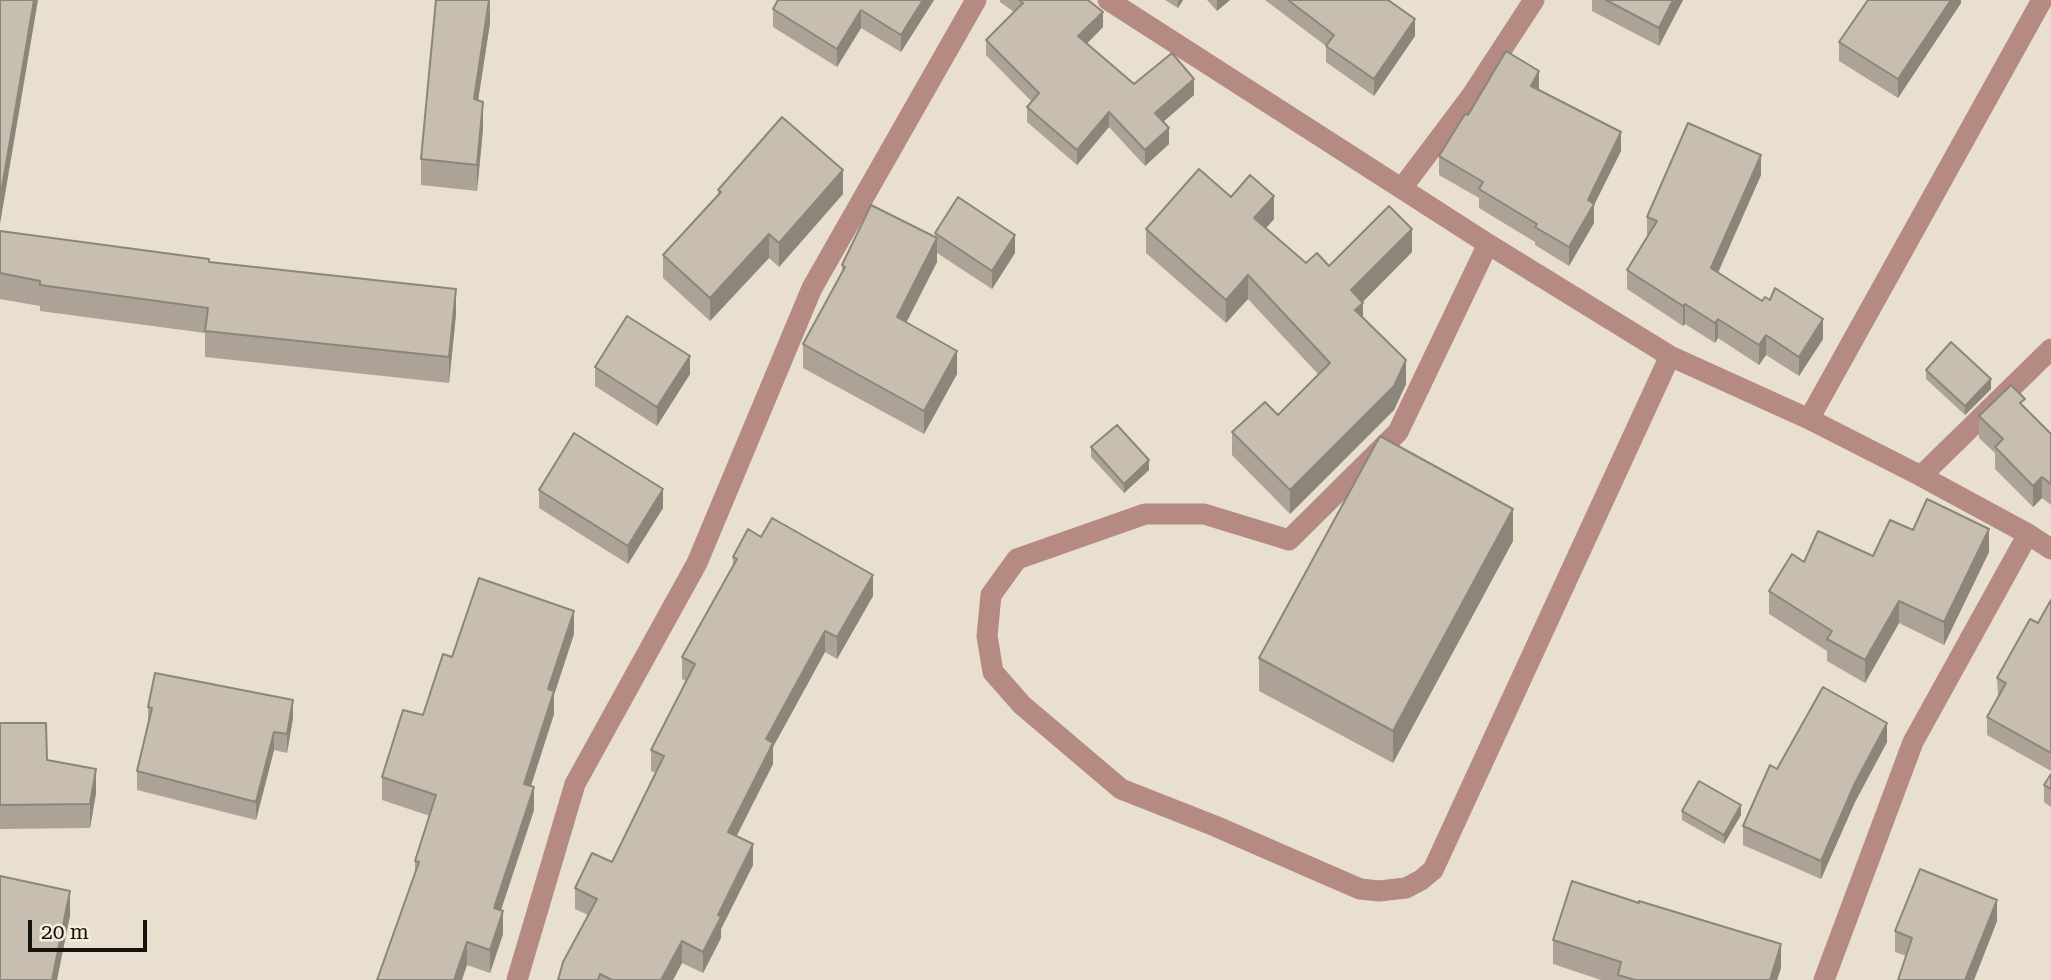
<!DOCTYPE html>
<style>
body{margin:0}
#map{position:relative;width:2051px;height:980px;overflow:hidden;background:#e8dfce;font-family:"Roboto Serif",serif}
canvas{display:block}
.scale{position:absolute;left:28px;top:920px;width:119px;height:32px;box-sizing:border-box;border:4px solid #15120d;border-top:0;padding-left:9px;font-size:21px;line-height:24px;white-space:nowrap;color:#15120d;-webkit-text-stroke:5px #f5ecdb;paint-order:stroke}
</style>
<div id="map">
<canvas width="2051" height="980"></canvas>
<div class="scale">20 m</div>
</div>
<script>
const g = document.querySelector('canvas').getContext('2d');
g.lineJoin = 'round';
const poly = rows => new Path2D(rows.map(r => 'M' + r).join(''));
function strokePath(path, color, width, dash) { g.strokeStyle = color; g.lineWidth = width; g.lineCap = dash ? 'butt' : 'round'; g.setLineDash(dash || []); g.stroke(path); }
function fillPath(path, color) { g.fillStyle = color; g.fill(path, 'evenodd'); }
strokePath(poly([
 [1108,0,1488,244,1670,356,1809,419,1921,476,2028,534,2051,549],
 [1402,188,1472,95,1534,0],
 [1488,244,1398,432,1289,540,1204,514,1145,514,1017,559,991,595,987,636,993,672,1022,705,1121,789,1215,826,1360,889,1379,891,1406,888,1421,880,1433,870,1670,356],
 [1809,419,2042,0],
 [1921,476,2051,349],
 [517,980,575,784,697,563,812,288,976,0],
 [1824,980,1913,742,2028,534]
]), '#b48a82', 21);
fillPath(poly([
 [778,0,934,0,901,52,861,28,837,67,773,27,773,9],
 [1000,0,1088,0,1103,27,1087,44,1134,84,1194,95,1163,122,1169,144,1145,166,1109,127,1077,165,1027,122,1027,107,1032,102,986,55,986,40,1014,12,1000,2],
 [1165,0,1183,0,1178,8],
 [1207,0,1230,0,1217,11],
 [1265,0,1388,0,1415,36,1374,96,1326,62,1326,46],
 [1592,0,1683,0,1659,46,1592,11],
 [1961,0,1961,3,1898,98,1839,61,1839,42],
 [490,23,478,101,483,129,477,191,421,185,421,159],
 [1539,89,1539,90,1621,151,1594,205,1594,223,1569,266,1535,245,1535,242,1479,208,1479,198,1439,175,1439,156,1468,115],
 [1761,175,1718,273,1823,339,1799,376,1766,355,1759,365,1718,338,1715,343,1685,324,1683,326,1627,289,1627,270,1647,236,1647,217],
 [718,190,843,194,779,267,769,258,710,321,663,278,663,255,718,195],
 [1231,197,1274,219,1266,228,1306,263,1329,266,1412,252,1362,302,1363,317,1406,384,1394,410,1290,514,1232,455,1232,432,1278,415,1318,374,1248,299,1226,323,1146,253,1146,229],
 [0,231,209,262,456,314,449,383,205,357,205,333,40,311,40,306,0,299],
 [935,233,1015,253,992,289,937,253,937,262,906,322,957,374,924,434,803,368,803,344,842,273,842,265,935,237],
 [595,367,690,374,657,426,595,386],
 [1926,370,1991,389,1965,415,1926,379],
 [2025,408,2051,434,2051,505,2042,498,2033,507,1995,469,1995,453,1979,438,1979,416],
 [1091,447,1149,470,1124,493,1091,457],
 [539,490,663,508,628,564,539,508],
 [1913,530,1989,552,1944,645,1899,623,1865,683,1827,661,1827,651,1769,614,1769,591,1873,556],
 [1513,541,1393,763,1259,691,1259,658],
 [733,557,873,596,837,659,825,652,773,747,773,764,736,836,753,865,721,929,721,938,703,973,682,963,673,980,558,980,588,915,575,909,575,888,612,862,656,773,651,771,651,750,686,681,682,679,682,657,733,565],
 [2051,600,2051,771,1987,735,1987,717,1998,696,1997,678,2038,623],
 [574,634,554,695,554,714,531,786,534,810,501,910,503,934,490,973,467,965,415,872,415,861,430,816,382,800,382,777,423,715,452,657],
 [148,707,293,718,287,753,274,750,256,820,137,790,137,771,148,726],
 [0,723,47,760,96,793,90,828,0,829],
 [1887,742,1855,802,1821,879,1743,845,1743,826,1777,769],
 [2051,774,2051,807,2044,802,2044,785],
 [1682,811,1741,815,1724,844,1682,820],
 [1997,921,1974,980,1898,980,1906,956,1895,952,1895,931],
 [1553,940,1781,968,1777,980,1601,980,1553,964]
]), '#aca396');
fillPath(poly([
 [34,0,38,0,0,224,0,199],
 [490,0,490,23,474,126,474,99],
 [923,0,934,0,901,52,901,35],
 [1178,0,1183,0,1178,8],
 [1217,0,1230,0,1217,11],
 [1673,0,1683,0,1659,46,1659,28],
 [1951,0,1961,0,1961,3,1898,98,1898,79],
 [861,10,861,28,837,67,837,49],
 [1103,12,1103,27,1078,52,1078,36],
 [1415,19,1415,36,1374,96,1374,79],
 [1539,71,1539,89,1531,105,1531,86],
 [1194,79,1194,95,1155,129,1155,113],
 [483,102,483,129,477,191,477,165],
 [1109,112,1109,127,1077,165,1077,150],
 [1169,128,1169,144,1145,166,1145,150],
 [1621,132,1621,151,1594,205,1594,223,1569,266,1569,247,1588,200],
 [1761,155,1761,175,1711,288,1711,268],
 [843,170,843,194,779,267,779,243],
 [1274,196,1274,219,1254,242,1254,218],
 [1412,229,1412,252,1351,314,1351,290],
 [769,234,769,258,710,321,710,298],
 [1015,235,1015,253,992,289,992,271],
 [937,238,937,262,897,341,897,317],
 [1248,275,1248,299,1226,323,1226,300],
 [456,289,456,314,449,383,449,357],
 [1363,303,1363,327,1355,310],
 [1685,304,1685,324,1683,326,1683,306],
 [1718,319,1718,338,1715,343,1715,323],
 [1823,319,1823,339,1799,376,1799,357],
 [1766,335,1766,355,1759,365,1759,345],
 [957,351,957,374,924,434,924,411],
 [690,356,690,374,657,426,657,407],
 [1406,360,1406,384,1394,410,1290,514,1290,490],
 [1991,379,1991,389,1965,415,1965,406],
 [1149,460,1149,470,1124,493,1124,484],
 [2042,477,2042,498,2033,507,2033,486],
 [663,489,663,508,628,564,628,546],
 [1513,509,1513,541,1393,763,1393,731],
 [1989,529,1989,552,1944,645,1944,622],
 [873,575,873,596,837,659,837,637],
 [1899,601,1899,623,1865,683,1865,660],
 [574,611,574,634,554,695,554,714,524,807,524,784,548,689],
 [825,631,825,652,773,747,773,764,728,853,728,832,766,739],
 [293,700,293,718,287,753,287,734],
 [1887,723,1887,742,1855,802,1821,879,1821,861,1855,783],
 [274,732,274,750,256,820,256,802],
 [96,769,96,793,90,828,90,804],
 [534,787,534,810,494,931,494,908],
 [1741,805,1741,815,1724,844,1724,835],
 [753,844,753,865,721,929,721,938,703,973,703,952,718,915],
 [70,891,70,916,57,980,52,980],
 [1997,900,1997,921,1974,980,1965,980],
 [503,911,503,934,490,973,490,950],
 [682,941,682,963,673,980,661,980],
 [467,942,467,965,462,980,454,980],
 [1781,944,1781,968,1777,980,1770,980]
]), '#8c857a');
const building = poly([
 [0,0,34,0,0,199,0,0],
 [436,0,489,0,474,99,483,102,477,165,421,159,436,0],
 [778,0,923,0,901,35,861,10,837,49,773,9,778,0],
 [1019,0,1088,0,1103,12,1078,36,1134,84,1172,53,1194,79,1155,113,1169,128,1145,150,1109,112,1077,150,1027,107,1039,93,986,40,1023,3,1019,0],
 [1288,0,1388,0,1415,19,1374,79,1326,46,1334,35,1288,0],
 [1606,0,1673,0,1659,28,1606,0],
 [1868,0,1951,0,1898,79,1839,42,1868,0],
 [1506,51,1539,71,1531,86,1621,132,1588,200,1594,204,1569,247,1535,227,1537,224,1479,189,1483,182,1439,156,1465,114,1468,115,1506,51],
 [782,117,843,170,779,243,769,234,710,298,663,255,721,192,718,190,782,117],
 [1688,123,1761,155,1711,268,1762,301,1765,297,1770,300,1775,288,1823,319,1799,357,1766,335,1759,345,1718,319,1715,323,1685,304,1683,306,1627,270,1657,221,1647,217,1688,123],
 [1199,169,1231,197,1250,175,1274,196,1254,218,1306,263,1317,253,1329,266,1389,206,1412,229,1351,290,1363,303,1355,310,1406,360,1394,386,1290,490,1232,432,1265,402,1278,415,1330,363,1248,275,1226,300,1146,229,1199,169],
 [958,197,1015,235,992,271,935,233,958,197],
 [871,205,937,238,897,317,957,351,924,411,803,344,845,267,842,265,871,205],
 [0,231,209,259,209,262,456,289,449,357,205,331,208,308,40,285,40,281,0,273,0,231],
 [627,316,690,356,657,407,595,367,627,316],
 [1951,342,1991,379,1965,406,1926,370,1951,342],
 [2011,385,2025,399,2020,403,2051,434,2051,484,2042,477,2033,486,1995,447,2003,439,1979,416,2011,385],
 [1117,425,1149,460,1124,484,1091,447,1117,425],
 [574,433,663,489,628,546,539,490,574,433],
 [1380,436,1513,509,1393,731,1259,658,1380,436],
 [1927,499,1989,529,1944,622,1899,601,1865,660,1827,639,1832,631,1769,591,1792,554,1804,562,1818,531,1873,556,1890,520,1913,530,1927,499],
 [772,518,873,575,837,637,825,631,766,739,773,743,728,832,753,844,718,915,721,917,703,952,682,941,661,980,612,980,600,974,598,980,558,980,563,962,597,899,575,888,592,853,612,862,664,756,651,750,695,664,682,657,737,559,733,557,748,529,761,537,772,518],
 [479,578,574,611,548,689,554,691,524,784,534,787,494,908,503,911,490,950,467,942,454,980,377,980,419,862,415,861,436,795,382,777,403,710,423,715,443,654,452,657,479,578],
 [2051,600,2051,753,1987,717,2006,683,1997,678,2030,619,2038,623,2051,600],
 [155,673,293,700,287,734,274,732,256,802,137,771,152,708,148,707,155,673],
 [1823,687,1887,723,1855,783,1821,861,1743,826,1770,765,1777,769,1823,687],
 [0,723,46,723,47,760,96,769,90,804,0,805,0,723],
 [2051,774,2051,789,2044,785,2051,774],
 [1699,781,1741,805,1724,835,1682,811,1699,781],
 [1920,869,1997,900,1965,980,1898,980,1912,938,1895,931,1920,869],
 [0,876,70,891,52,980,0,980,0,876],
 [1572,881,1639,903,1639,901,1781,944,1770,980,1635,980,1618,975,1621,962,1553,940,1572,881]
]);
fillPath(building, '#c8beaf');
strokePath(building, '#8c857a', 2);
</script>
